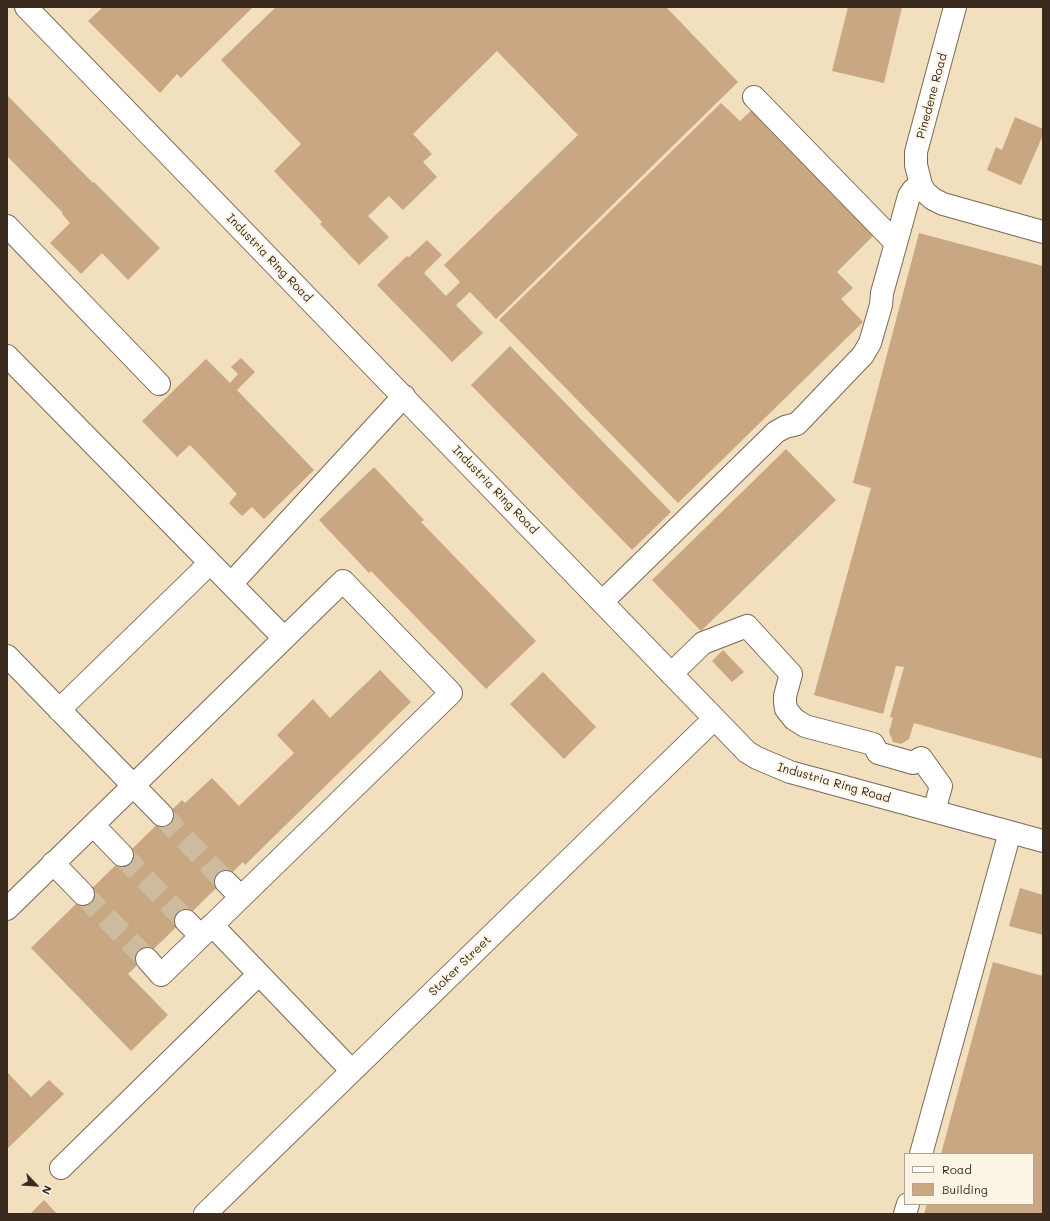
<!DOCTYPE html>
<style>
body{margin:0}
#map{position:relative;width:1050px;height:1221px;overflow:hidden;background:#f1dfbe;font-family:Mali,sans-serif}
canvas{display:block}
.frame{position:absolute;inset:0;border:8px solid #3b2a1e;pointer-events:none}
.legend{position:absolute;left:904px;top:1153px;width:130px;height:52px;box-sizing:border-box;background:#fcf5e5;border:1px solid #afa495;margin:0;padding:5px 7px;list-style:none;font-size:12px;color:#3b2a1e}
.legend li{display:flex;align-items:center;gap:8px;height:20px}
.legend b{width:20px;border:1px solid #afa495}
.north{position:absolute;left:16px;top:1165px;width:40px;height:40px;-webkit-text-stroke:3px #fcf5e5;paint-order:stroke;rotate:115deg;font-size:11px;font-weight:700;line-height:16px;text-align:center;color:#3b2a1e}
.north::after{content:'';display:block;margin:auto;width:14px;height:18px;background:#3b2a1e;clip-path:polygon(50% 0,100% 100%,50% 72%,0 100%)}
</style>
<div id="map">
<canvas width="1050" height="1221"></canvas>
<div class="frame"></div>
<ul class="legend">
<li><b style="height:5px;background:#fff"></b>Road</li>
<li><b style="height:11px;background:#c9a782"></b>Building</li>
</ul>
<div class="north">N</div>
</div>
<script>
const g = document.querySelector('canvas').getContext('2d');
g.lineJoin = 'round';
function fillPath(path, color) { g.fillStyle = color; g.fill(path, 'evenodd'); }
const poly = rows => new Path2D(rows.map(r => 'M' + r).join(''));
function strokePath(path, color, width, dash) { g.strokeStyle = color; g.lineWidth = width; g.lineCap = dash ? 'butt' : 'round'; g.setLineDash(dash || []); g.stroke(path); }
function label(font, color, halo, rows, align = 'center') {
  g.font = font + ' Mali,sans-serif'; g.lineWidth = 4; g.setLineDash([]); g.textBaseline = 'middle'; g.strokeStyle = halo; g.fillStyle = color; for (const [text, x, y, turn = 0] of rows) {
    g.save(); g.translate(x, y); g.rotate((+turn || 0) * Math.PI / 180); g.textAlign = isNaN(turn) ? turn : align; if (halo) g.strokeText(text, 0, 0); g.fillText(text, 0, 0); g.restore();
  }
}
fillPath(poly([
 [103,7,253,7,181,78,177,74,160,93,88,21],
 [276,7,666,7,738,82,496,319,470,292,456,305,483,333,452,362,377,285,407,256,409,257,427,240,442,255,424,273,446,296,460,282,444,265,578,135,497,51,413,134,432,154,423,162,437,177,403,210,389,196,368,216,389,237,359,265,320,224,322,222,274,171,301,144,221,60],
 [848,7,902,7,884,83,832,71],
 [7,95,93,183,94,182,160,248,128,280,102,253,81,274,50,243,70,223,62,214,63,213,7,156],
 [721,103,740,121,752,110,874,235,837,272,853,288,841,299,863,322,678,503,499,320],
 [1015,117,1043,129,1043,135,1021,185,987,170,996,147,1002,150],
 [919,233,1043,266,1043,759,914,723,909,739,901,744,893,742,889,732,893,718,890,717,904,667,896,666,883,714,814,695,871,488,853,483],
 [510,346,671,512,632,550,471,385],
 [241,358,255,372,237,390,314,470,264,519,252,507,242,516,229,503,237,494,190,445,177,457,142,421,206,359,230,383,238,374,231,367],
 [786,449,836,500,701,631,652,580],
 [374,467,424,520,421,522,536,641,486,689,371,571,369,573,319,520],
 [723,650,744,672,732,682,712,661],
 [380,670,411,702,245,865,243,862,128,974,168,1015,131,1051,31,948,182,800,185,803,212,778,239,806,294,753,277,735,313,699,330,718],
 [543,672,596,727,564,759,510,704],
 [1020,888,1043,895,1043,935,1009,926],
 [993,962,1043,976,1043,1214,924,1214,927,1204,1033,1204,1033,1154,941,1154],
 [7,1072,31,1097,49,1080,64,1094,7,1149],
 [44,1200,57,1214,30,1214]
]), '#c9a782');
strokePath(poly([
 [162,815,226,882],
 [122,855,186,921],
 [83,894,147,959]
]), '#cdbb9e', 22, [22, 11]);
const minor = poly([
 [26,7,747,752,757,758,790,772,1043,841],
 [955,7,916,152,916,165,921,185,925,192,933,199,943,204,1043,232],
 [7,226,159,384],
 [896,243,909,196,913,190,921,185],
 [7,356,231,584,404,396],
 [231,584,284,638],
 [602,602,776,432,785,427,797,424,863,355,870,343,881,305,882,293,896,243,754,97],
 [7,656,162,815],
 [671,674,703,643,747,626,791,674,785,696,785,702,786,709,794,719,805,726,873,744,878,753,913,763,921,758,941,786,934,811],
 [59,710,210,563],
 [93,825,122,855],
 [53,863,83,894],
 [226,882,241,897],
 [7,909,343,581,451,693,161,975,147,959],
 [186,921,201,936],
 [212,925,352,1071],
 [921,1154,1010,832],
 [61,1168,259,974],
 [205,1214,714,719],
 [905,1214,908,1204]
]);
strokePath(minor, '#7b6956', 24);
strokePath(minor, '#fff', 22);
label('12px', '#3b2a1e', '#fcf5e5', [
 ["Pinedene Road",932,96,-75],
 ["Industria Ring Road",269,258,46],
 ["Industria Ring Road",495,490,46],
 ["Industria Ring Road",834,783,16],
 ["Stoker Street",460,966,-44]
]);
</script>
